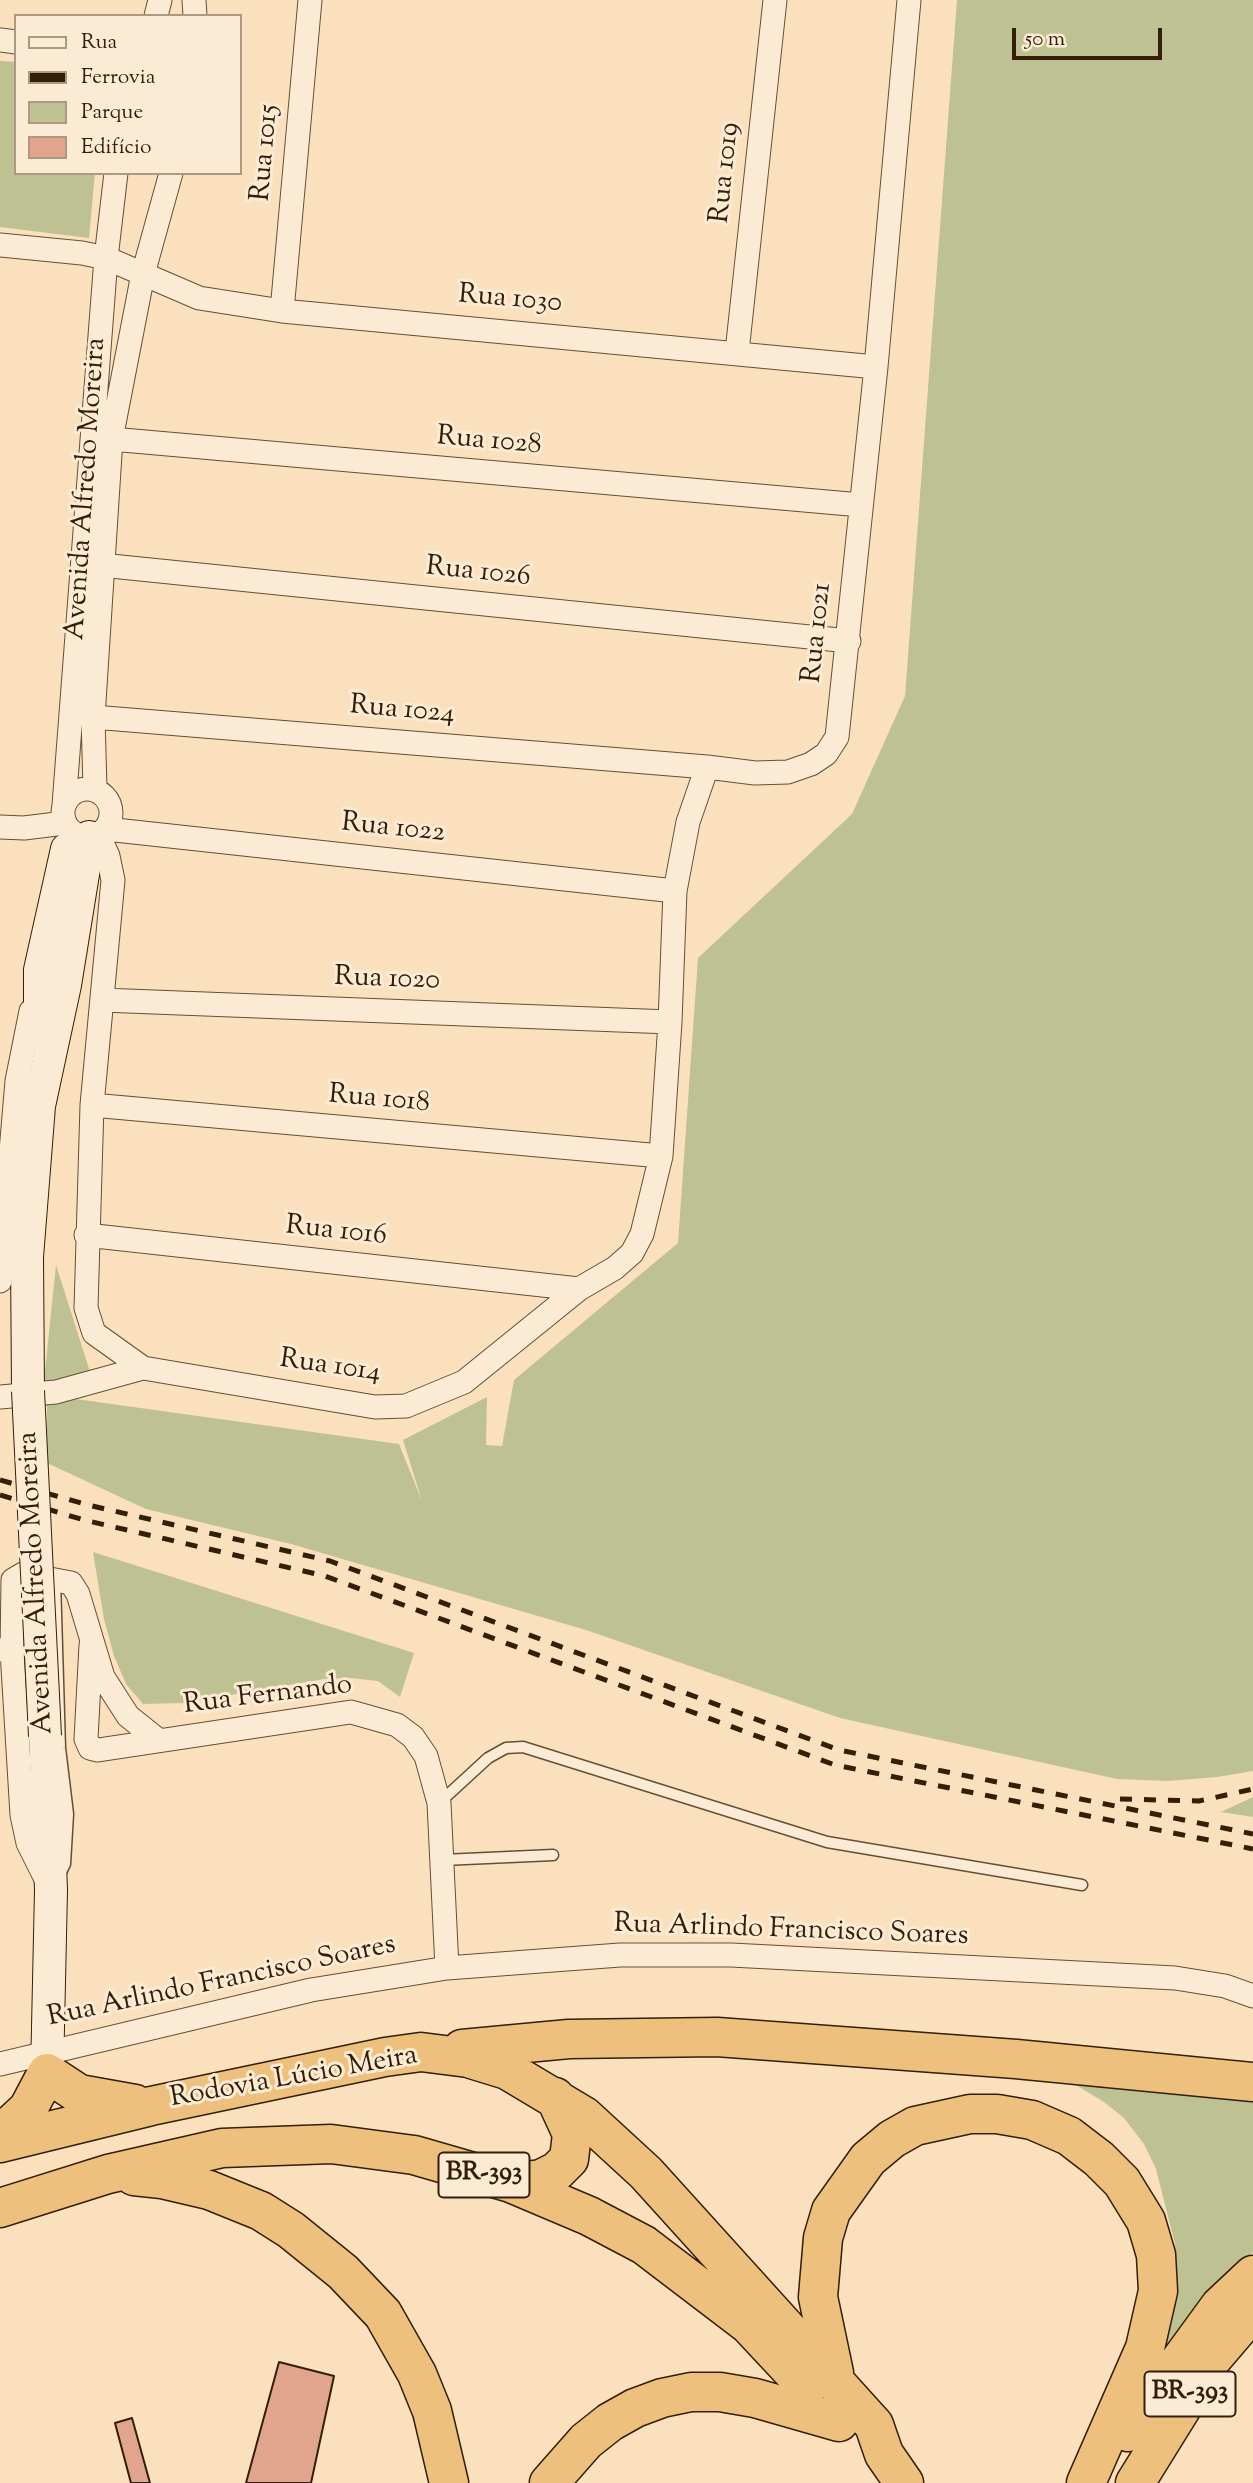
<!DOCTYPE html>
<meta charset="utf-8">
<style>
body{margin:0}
#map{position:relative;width:1253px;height:2483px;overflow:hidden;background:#fae0bd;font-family:"Sorts Mill Goudy",serif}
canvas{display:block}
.legend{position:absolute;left:14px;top:14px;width:228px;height:161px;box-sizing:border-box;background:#fcebd4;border:2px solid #ac9982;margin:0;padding:9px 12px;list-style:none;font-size:21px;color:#331e08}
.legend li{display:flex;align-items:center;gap:14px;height:35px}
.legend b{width:35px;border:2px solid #ac9982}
.scale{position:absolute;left:1012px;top:28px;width:150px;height:32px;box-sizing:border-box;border:4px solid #331e08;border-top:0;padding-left:9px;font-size:21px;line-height:24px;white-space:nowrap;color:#331e08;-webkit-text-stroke:5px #fcebd4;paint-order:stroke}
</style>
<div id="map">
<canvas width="1253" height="2483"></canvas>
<ul class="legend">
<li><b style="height:9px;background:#fcebd4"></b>Rua</li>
<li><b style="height:9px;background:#331e08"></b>Ferrovia</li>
<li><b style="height:19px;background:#bec292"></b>Parque</li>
<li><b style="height:19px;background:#e1a58e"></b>Edifício</li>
</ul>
<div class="scale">50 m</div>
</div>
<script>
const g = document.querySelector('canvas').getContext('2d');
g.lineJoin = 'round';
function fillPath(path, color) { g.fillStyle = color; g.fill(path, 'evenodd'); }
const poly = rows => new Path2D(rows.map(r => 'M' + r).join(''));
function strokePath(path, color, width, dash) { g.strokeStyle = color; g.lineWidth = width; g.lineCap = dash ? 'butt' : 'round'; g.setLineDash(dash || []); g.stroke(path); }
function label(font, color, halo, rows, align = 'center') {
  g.font = font + ' "Sorts Mill Goudy",serif'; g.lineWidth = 6; g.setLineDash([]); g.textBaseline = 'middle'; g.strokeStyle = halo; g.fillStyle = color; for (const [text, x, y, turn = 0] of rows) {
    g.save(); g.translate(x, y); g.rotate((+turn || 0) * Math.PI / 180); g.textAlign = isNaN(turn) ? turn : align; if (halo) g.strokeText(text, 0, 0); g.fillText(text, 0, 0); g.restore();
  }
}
fillPath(poly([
 [957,0,1253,0,1253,1771,1217,1777,1168,1781,1117,1779,840,1718,586,1630,291,1544,146,1509,47,1463,47,1395,399,1444,422,1501,403,1440,487,1397,486,1445,502,1446,514,1380,678,1243,698,958,852,814,905,696],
 [0,61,16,62,16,173,95,173,89,238,0,227],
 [56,1265,92,1378,44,1381],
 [93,1552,414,1653,400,1697,378,1681,351,1678,324,1679,184,1703,143,1704,126,1684,114,1656,104,1619],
 [1253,1797,1253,1817,1221,1812],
 [1051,2070,1253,2091,1253,2252,1149,2365,1176,2278,1175,2244,1156,2169,1144,2144,1124,2118,1104,2102]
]), '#bec292');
const building = poly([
 [279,2362,334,2376,311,2483,246,2483,279,2362],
 [132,2418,150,2483,131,2483,115,2423,132,2418]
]);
fillPath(building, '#e1a58e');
strokePath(building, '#331e08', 2);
const lane = poly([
 [55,1580,60,1748,68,1814,65,1864,61,1872],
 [439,1803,488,1758,506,1748,523,1747,827,1842,1082,1885],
 [443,1860,553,1855]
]);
const street = poly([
 [194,0,195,16],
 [156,16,160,0],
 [0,40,16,42],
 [0,245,82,253,106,258,199,298,282,311,876,367],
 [282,311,310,0],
 [737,352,775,0],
 [111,439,861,505],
 [101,565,849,641],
 [93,717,707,767],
 '63 813a24 24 0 1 1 48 0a24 24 0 1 1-48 0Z',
 [95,789,93,717,111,439,143,274,171,173],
 [64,805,106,258,116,173],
 [0,827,24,828,65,823],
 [106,829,675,891],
 [98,834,108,856,113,880,92,1105,86,1308,94,1333,143,1368],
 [102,1000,670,1022],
 [92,1105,661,1156],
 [86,1235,579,1289],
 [0,1281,17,1081,31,1011],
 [0,1397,56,1392,143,1368,375,1407,406,1406,464,1382,579,1289,615,1268,632,1253,642,1234,661,1156,670,1022,675,891,688,822,707,767,755,773,788,772,811,764,826,754,837,737,876,367,909,0],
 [91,1645,86,1739,90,1748,98,1750,351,1712,397,1725,413,1737,426,1756,439,1803,447,1968],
 [0,1650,12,1651,13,1580,23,1574,71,1583,78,1594,103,1677,128,1716,158,1740],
 [12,1651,22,1815,28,1843,47,1881],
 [0,2064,311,1990,447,1968,620,1955,731,1955,1175,1978,1225,1986,1253,1996]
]);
const secondary = poly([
 [40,1036,40,970,67,849],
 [28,1391,27,1257,39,1106,65,985,89,837],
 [45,1736,51,1890,47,2073]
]);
const highway = poly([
 [462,2049,569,2039,717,2037,1016,2059,1253,2082],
 [0,2135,28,2109,47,2073,79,2094,135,2104],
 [0,2143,151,2106,385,2057,421,2052,468,2058,507,2070,584,2116,646,2173,874,2425,884,2454,904,2483],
 [134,2176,162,2179,209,2190,261,2211,291,2230,343,2272,383,2314,417,2374,432,2411,449,2483],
 [511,2183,541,2179,557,2171,569,2159,572,2134,555,2097],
 [0,2208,108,2174,222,2148,331,2144,414,2155,511,2183,589,2216,644,2245,749,2325,807,2387],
 [834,2373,818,2297,823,2238,831,2211,868,2159,892,2139,915,2126,970,2114,997,2114,1032,2120,1069,2136,1099,2159,1122,2182,1146,2221,1156,2255,1158,2291,1145,2348,1086,2483],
 [1128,2432,1220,2306,1253,2275],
 [549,2483,586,2441,610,2422,635,2408,662,2398,691,2392,720,2392,755,2398,839,2422],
 [1135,2483,1212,2359,1253,2311]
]);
strokePath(lane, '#654e35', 13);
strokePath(street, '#654e35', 25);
strokePath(secondary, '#331e08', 34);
strokePath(highway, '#331e08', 41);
strokePath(lane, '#fcebd4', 10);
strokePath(street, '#fcebd4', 23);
strokePath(secondary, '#fcebd4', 32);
strokePath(highway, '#edc07e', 38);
strokePath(poly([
 [0,1480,88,1505,330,1561,839,1750,1253,1834],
 [0,1495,84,1520,325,1576,835,1765,1253,1849],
 [1120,1799,1199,1801,1253,1789]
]), '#331e08', 5, [12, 12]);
const secondaryBridge = poly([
 [28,1391,45,1736]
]);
strokePath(secondaryBridge, '#331e08', 34, []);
strokePath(secondaryBridge, '#fcebd4', 32);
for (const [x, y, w] of [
 [484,2175,91],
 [1190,2394,91]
]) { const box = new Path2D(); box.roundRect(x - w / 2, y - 22.5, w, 45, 5); g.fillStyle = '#fcebd4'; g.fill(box); strokePath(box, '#331e08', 2); }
label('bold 26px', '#331e08', null, [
 ["BR-393",484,2175],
 ["BR-393",1190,2394]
]);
label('28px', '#331e08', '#fcebd4', [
 ["Rua 1015",267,153,-85],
 ["Rua 1019",727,173,-84],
 ["Rua 1030",510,301,5],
 ["Rua 1028",489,443,5],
 ["Avenida Alfredo Moreira",88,489,-86],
 ["Rua 1026",478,574,6],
 ["Rua 1021",819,633,-84],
 ["Rua 1024",402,712,5],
 ["Rua 1022",393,830,6],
 ["Rua 1020",387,981,2],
 ["Rua 1018",379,1101,5],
 ["Rua 1016",336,1233,6],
 ["Rua 1014",330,1368,8],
 ["Avenida Alfredo Moreira",38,1583,-93],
 ["Rua Fernando",268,1697,-7],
 ["Rua Arlindo Francisco Soares",791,1932,2],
 ["Rua Arlindo Francisco Soares",222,1983,-12],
 ["Rodovia Lúcio Meira",294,2079,-10]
]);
</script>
